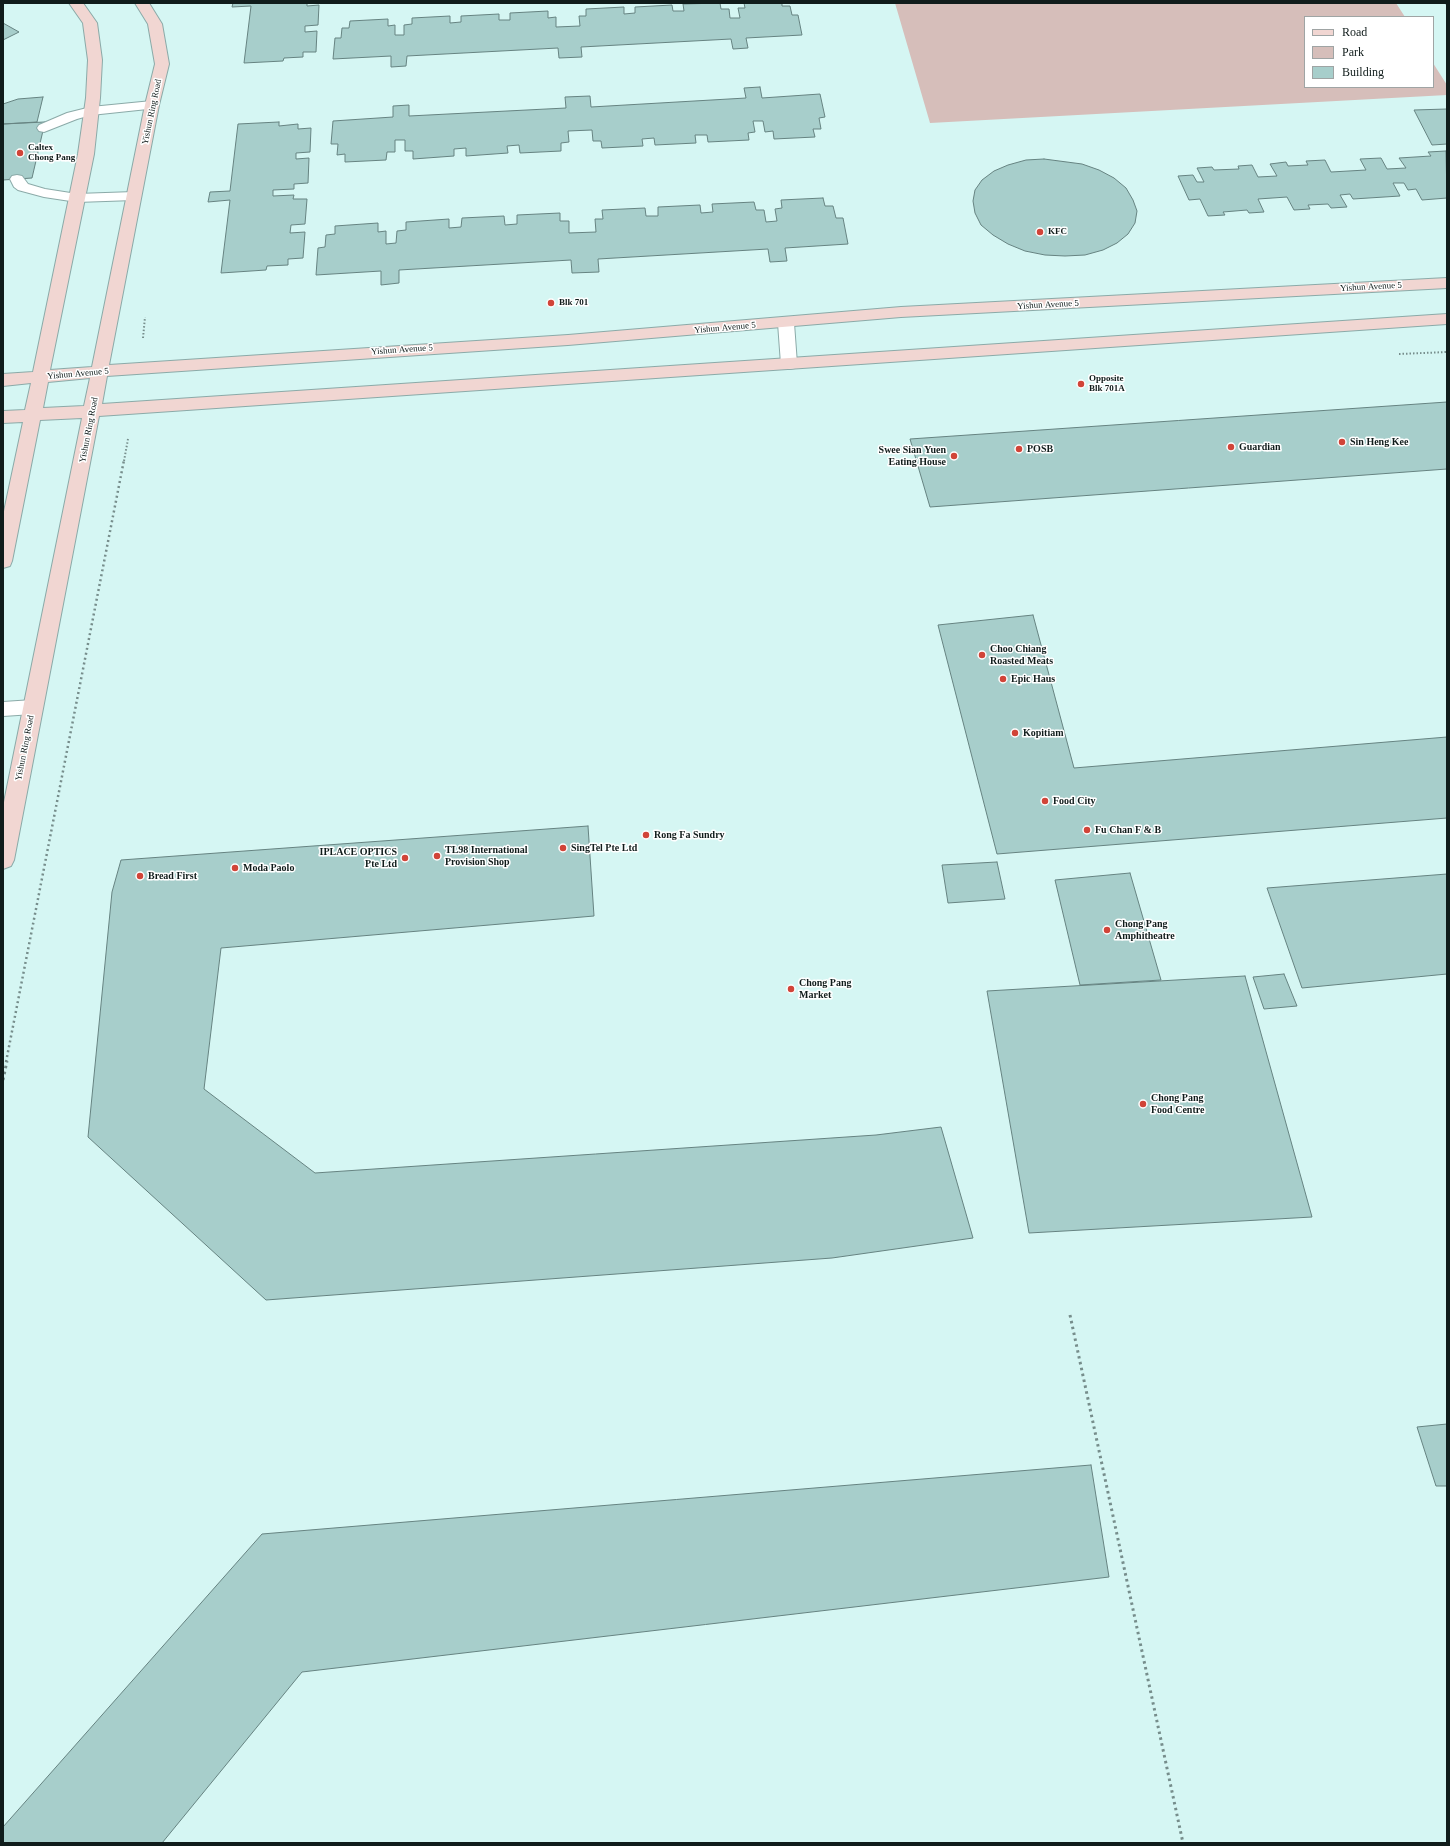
<!DOCTYPE html>
<style>
body{margin:0}
#map{position:relative;width:1450px;height:1846px;overflow:hidden;background:#d5f6f3;font-family:Georgia,serif}
canvas{display:block}
.frame{position:absolute;inset:0;border:4px solid #101c1b;pointer-events:none}
.legend{position:absolute;left:1304px;top:16px;width:130px;height:72px;box-sizing:border-box;background:#fff;border:1px solid #9fa4a4;margin:0;padding:5px 7px;list-style:none;font-size:12px;color:#101c1b}
.legend li{display:flex;align-items:center;gap:8px;height:20px}
.legend b{width:20px;border:1px solid #9fa4a4}
</style>
<div id="map">
<canvas width="1450" height="1846"></canvas>
<div class="frame"></div>
<ul class="legend">
<li><b style="height:5px;background:#f1d6d2"></b>Road</li>
<li><b style="height:11px;background:#d6beba"></b>Park</li>
<li><b style="height:11px;background:#a7cecb"></b>Building</li>
</ul>
</div>
<script>
const g = document.querySelector('canvas').getContext('2d');
g.lineJoin = 'round';
function fillPath(path, color) { g.fillStyle = color; g.fill(path, 'evenodd'); }
const poly = rows => new Path2D(rows.map(r => 'M' + r).join(''));
function strokePath(path, color, width, dash) { g.strokeStyle = color; g.lineWidth = width; g.lineCap = dash ? 'butt' : 'round'; g.setLineDash(dash || []); g.stroke(path); }
function label(font, color, halo, rows, align = 'center') {
  g.font = font + ' Georgia,serif'; g.lineWidth = 3; g.setLineDash([]); g.textBaseline = 'middle'; g.strokeStyle = halo; g.fillStyle = color; for (const [text, x, y, turn = 0] of rows) {
    g.save(); g.translate(x, y); g.rotate((+turn || 0) * Math.PI / 180); g.textAlign = isNaN(turn) ? turn : align; if (halo) g.strokeText(text, 0, 0); g.fillText(text, 0, 0); g.restore();
  }
}
fillPath(poly([
 [895,3,1396,3,1405,17,1305,17,1305,87,1433,87,1433,63,1447,85,1447,95,930,123]
]), '#d6beba');
const building = poly([
 [233,3,307,3,307,6,319,5,318,25,305,26,305,32,317,31,316,52,303,52,303,57,284,58,283,61,244,63,251,6,232,7,233,3],
 [720,3,721,9,729,9,730,18,740,18,738,8,745,8,744,3,782,3,782,6,790,6,792,15,798,15,802,35,746,38,748,48,733,49,731,39,581,47,582,57,559,58,558,48,407,56,406,66,391,67,391,56,333,59,335,38,341,38,342,28,349,28,350,21,388,19,388,26,395,25,395,35,404,35,404,25,412,24,412,18,450,16,450,23,461,22,461,16,499,14,499,20,510,20,510,13,548,11,548,18,556,17,556,27,580,26,579,16,586,16,586,9,624,7,624,14,635,13,635,7,672,5,673,11,684,11,683,4,720,3],
 [3,23,19,32,3,40,3,23],
 [760,87,762,98,820,94,825,117,819,118,821,129,813,129,815,137,774,139,773,131,765,132,763,121,753,121,755,132,748,133,749,140,708,142,707,135,695,135,696,143,655,145,654,138,642,139,643,146,602,148,601,141,593,141,592,130,568,131,569,142,561,143,561,151,520,153,519,145,507,146,508,153,466,156,466,148,454,149,454,156,413,159,413,151,405,151,405,140,395,140,395,152,387,152,386,160,345,162,345,154,337,155,338,144,331,144,333,121,393,117,393,106,409,105,409,116,566,108,565,97,590,96,591,107,746,98,744,88,760,87],
 [43,97,37,122,3,124,3,104,18,99,43,97],
 [1447,109,1447,144,1432,145,1414,110,1447,109],
 [45,122,32,178,3,180,3,124,45,122],
 [279,122,279,126,298,124,298,129,311,128,310,152,296,153,296,159,309,158,308,183,294,184,294,189,273,190,273,196,294,195,293,199,307,199,305,224,291,225,290,233,305,232,303,258,288,259,288,265,267,266,266,270,221,273,230,200,208,202,210,192,230,191,238,124,279,122],
 [1446,151,1447,198,1422,200,1416,189,1408,190,1404,183,1393,183,1400,196,1353,199,1350,194,1340,195,1347,207,1331,208,1328,204,1308,205,1310,209,1294,210,1287,197,1258,199,1264,212,1249,213,1247,210,1223,212,1225,215,1208,216,1200,199,1189,200,1178,176,1193,175,1197,182,1204,182,1197,168,1212,167,1214,170,1239,169,1238,166,1252,165,1258,177,1277,176,1270,164,1286,162,1288,166,1308,165,1306,161,1325,160,1331,172,1366,170,1360,159,1381,158,1387,169,1406,168,1399,158,1431,156,1428,152,1446,151],
 [1044,159,1082,164,1099,170,1114,178,1126,188,1133,200,1137,211,1135,223,1128,234,1117,243,1103,250,1085,255,1065,256,1045,255,1025,251,1008,244,993,235,981,225,975,213,973,201,975,190,982,180,994,171,1008,165,1026,160,1044,159],
 [823,198,825,206,833,206,836,218,843,218,848,244,785,248,787,261,770,262,768,249,598,259,599,272,572,273,571,260,399,270,399,283,381,285,381,271,316,275,318,248,325,247,326,235,335,234,335,226,378,223,378,232,386,231,386,244,396,243,397,231,406,230,406,222,449,219,449,228,461,227,462,218,504,216,505,225,517,224,517,215,560,213,560,221,569,221,569,233,596,232,595,219,603,219,602,210,645,208,646,216,658,216,658,207,700,205,701,213,713,212,712,204,754,202,756,210,764,210,766,222,777,221,775,209,782,208,781,200,823,198],
 [1447,402,1447,469,930,507,910,439,1447,402],
 [1033,615,1074,768,1447,737,1447,818,997,854,938,625,1033,615],
 [588,826,594,916,221,948,204,1089,315,1173,876,1135,941,1127,973,1238,832,1258,266,1300,88,1137,112,892,121,860,588,826],
 [997,862,1005,899,948,903,942,865,997,862],
 [1130,873,1161,980,1080,985,1055,880,1130,873],
 [1447,874,1447,974,1302,988,1267,888,1447,874],
 [1284,974,1297,1006,1264,1009,1253,977,1284,974],
 [1245,976,1312,1217,1029,1233,987,991,1245,976],
 [1447,1424,1447,1486,1436,1486,1417,1427,1447,1424],
 [1091,1465,1109,1577,302,1672,162,1843,3,1843,3,1827,262,1534,1091,1465]
]);
fillPath(building, '#a7cecb');
strokePath(building, '#668381', 1);
const lane = poly([
 [152,101,157,102,159,105,157,108,91,115,77,119,44,132,39,131,37,128,39,125,67,113,91,107,152,101],
 [17,175,22,176,28,184,45,189,77,194,134,192,139,193,141,196,139,199,134,200,77,202,44,197,18,190,14,187,10,179,12,176,17,175],
 [786,318,792,319,794,323,797,364,795,368,789,369,783,368,781,364,778,323,780,319,786,318],
 [33,700,40,702,43,707,40,712,33,714,3,716,3,702,33,700]
]);
const secondary = poly([
 [69,3,83,3,97,23,102,60,100,98,94,154,50,370,92,367,145,105,155,64,148,24,135,3,149,3,162,24,169,64,159,105,109,365,568,335,901,307,1447,278,1447,288,901,317,568,345,107,376,102,404,1447,314,1447,324,99,416,14,860,11,866,3,869,3,807,82,418,40,420,12,561,10,566,3,568,3,516,23,422,3,423,3,411,25,410,31,383,3,386,3,374,33,372,78,154,86,98,88,60,83,23,69,3],
 [90,378,84,406,43,408,48,382,90,378]
]);
strokePath(lane, '#8baaa8', 2);
strokePath(secondary, '#8baaa8', 2);
strokePath(poly([
 [1446,3,1447,5],
 [143,338,145,317],
 [1399,354,1447,352],
 [124,461,128,439]
]), '#768d8b', 2, [1.5, 2]);
strokePath(poly([
 [6,1062,124,460]
]), '#768d8b', 2.5, [2, 3]);
strokePath(poly([
 [3,1080,7,1061],
 [1070,1315,1183,1843]
]), '#768d8b', 3, [2.5, 3.5]);
fillPath(lane, '#fff');
fillPath(secondary, '#f1d6d2');
for (const [x, y, r, color] of [
 [20,153,4,"#d14438"],
 [1040,232,4,"#d14438"],
 [551,303,4,"#d14438"],
 [1081,384,4,"#d14438"],
 [1342,442,4,"#d14438"],
 [1231,447,4,"#d14438"],
 [1019,449,4,"#d14438"],
 [954,456,4,"#d14438"],
 [982,655,4,"#d14438"],
 [1003,679,4,"#d14438"],
 [1015,733,4,"#d14438"],
 [1045,801,4,"#d14438"],
 [1087,830,4,"#d14438"],
 [646,835,4,"#d14438"],
 [563,848,4,"#d14438"],
 [437,856,4,"#d14438"],
 [405,858,4,"#d14438"],
 [235,868,4,"#d14438"],
 [140,876,4,"#d14438"],
 [1107,930,4,"#d14438"],
 [791,989,4,"#d14438"],
 [1143,1104,4,"#d14438"]
]) { const dot = new Path2D(); dot.arc(x, y, r, 0, 2 * Math.PI); g.fillStyle = color; g.fill(dot); strokePath(dot, '#fff', 1.5); }
label('9px', '#101c1b', '#fff', [
 ["Yishun Ring Road",152,112,-78],
 ["Yishun Avenue 5",1371,287,-3],
 ["Yishun Avenue 5",1048,305,-3],
 ["Yishun Avenue 5",725,328,-5],
 ["Yishun Avenue 5",402,350,-4],
 ["Yishun Avenue 5",78,374,-5],
 ["Yishun Ring Road",89,430,-79],
 ["Yishun Ring Road",25,748,-79]
]);
label('bold 9px', '#101c1b', '#fff', [
 ["Caltex",28,148],
 ["Chong Pang",28,158],
 ["KFC",1048,232],
 ["Blk 701",559,303],
 ["Opposite",1089,379],
 ["Blk 701A",1089,389]
], 'left');
label('bold 10px', '#101c1b', '#fff', [
 ["Sin Heng Kee",1350,442],
 ["Guardian",1239,447],
 ["POSB",1027,449],
 ["Swee Sian Yuen",946,450,"right"],
 ["Eating House",946,462,"right"],
 ["Choo Chiang",990,649],
 ["Roasted Meats",990,661],
 ["Epic Haus",1011,679],
 ["Kopitiam",1023,733],
 ["Food City",1053,801],
 ["Fu Chan F & B",1095,830],
 ["Rong Fa Sundry",654,835],
 ["SingTel Pte Ltd",571,848],
 ["TL98 International",445,850],
 ["Provision Shop",445,862],
 ["IPLACE OPTICS",397,852,"right"],
 ["Pte Ltd",397,864,"right"],
 ["Moda Paolo",243,868],
 ["Bread First",148,876],
 ["Chong Pang",1115,924],
 ["Amphitheatre",1115,936],
 ["Chong Pang",799,983],
 ["Market",799,995],
 ["Chong Pang",1151,1098],
 ["Food Centre",1151,1110]
], 'left');
</script>
